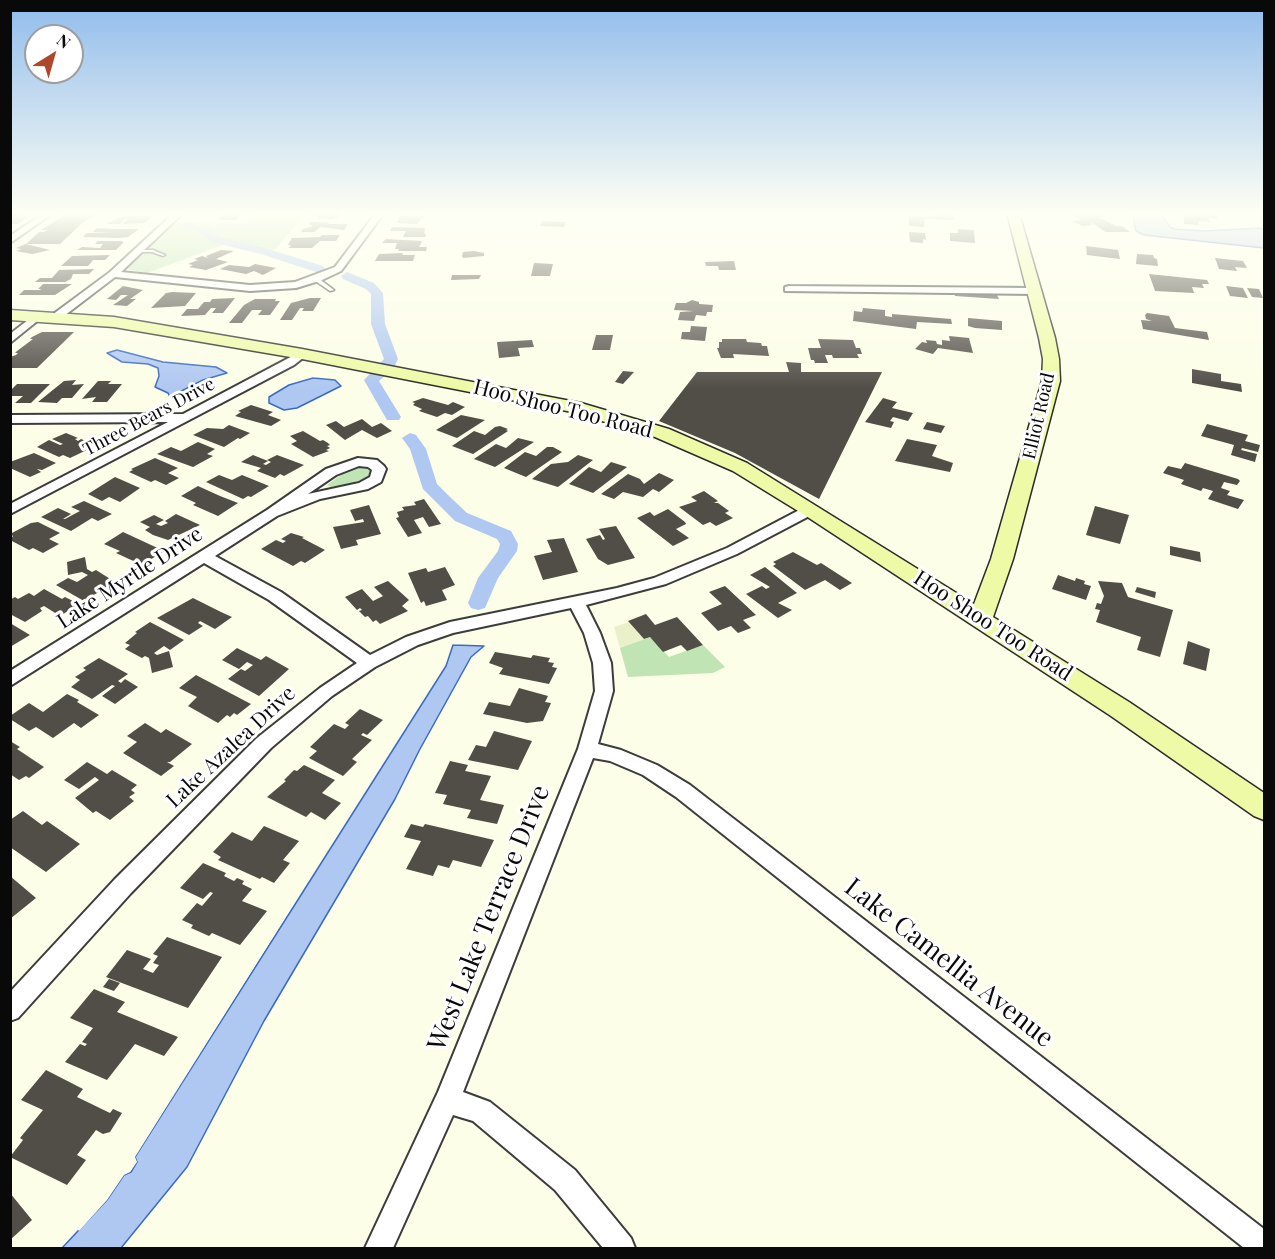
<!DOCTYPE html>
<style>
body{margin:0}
#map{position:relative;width:1275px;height:1259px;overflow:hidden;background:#fcfee7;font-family:"Playfair Display",serif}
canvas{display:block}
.frame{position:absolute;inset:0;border:12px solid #090909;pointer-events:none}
.north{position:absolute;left:24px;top:24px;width:60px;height:60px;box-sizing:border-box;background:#fff;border:2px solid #9d9d9d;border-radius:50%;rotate:37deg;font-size:16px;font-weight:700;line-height:24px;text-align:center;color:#090909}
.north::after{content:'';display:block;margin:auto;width:21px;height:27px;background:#af472c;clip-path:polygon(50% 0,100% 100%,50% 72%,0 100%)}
</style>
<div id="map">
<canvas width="1275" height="1259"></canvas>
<div class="frame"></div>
<div class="north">N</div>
</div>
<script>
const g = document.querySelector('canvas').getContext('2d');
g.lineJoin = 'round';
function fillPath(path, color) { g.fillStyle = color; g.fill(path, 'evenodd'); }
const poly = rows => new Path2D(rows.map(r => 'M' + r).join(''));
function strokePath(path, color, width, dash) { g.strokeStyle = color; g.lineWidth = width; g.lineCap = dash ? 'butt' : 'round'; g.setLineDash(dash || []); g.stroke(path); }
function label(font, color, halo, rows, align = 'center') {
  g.font = font + ' "Playfair Display",serif'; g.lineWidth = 6; g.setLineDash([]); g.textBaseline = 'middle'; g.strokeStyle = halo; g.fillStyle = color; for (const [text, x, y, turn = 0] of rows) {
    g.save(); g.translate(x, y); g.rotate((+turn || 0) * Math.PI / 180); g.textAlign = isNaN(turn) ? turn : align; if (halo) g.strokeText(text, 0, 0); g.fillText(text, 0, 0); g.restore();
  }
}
fillPath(poly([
 [629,622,644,639,620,648,614,627]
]), '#eaf1ca');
fillPath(poly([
 [253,213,306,213,276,249,270,251,231,242,147,273,127,269,174,223,244,223],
 [362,467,371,471,367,478,342,486,331,487,327,485,348,470],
 [650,637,669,657,703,645,725,667,713,673,628,677,620,648]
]), '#c1e4b4');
const water = poly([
 [1130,213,1160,213,1170,227,1175,229,1204,231,1260,228,1264,229,1264,248,1144,235,1136,231,1133,216,1130,213],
 [117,350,163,362,216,367,227,373,203,380,170,397,168,393,155,387,159,376,158,368,148,364,122,362,107,353,117,350],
 [313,378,335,380,341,386,297,408,284,410,269,403,269,397,289,385,313,378],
 [453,645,484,646,471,657,420,749,395,799,264,1021,187,1167,121,1248,62,1248,107,1200,124,1175,131,1172,137,1162,135,1157,446,666,453,645]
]);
fillPath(water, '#afc8f1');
strokePath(water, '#3c6ac3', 1.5);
fillPath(poly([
 [294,898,297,899,135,1157,137,1162,130,1172,124,1175,107,1200,79,1231,77,1228,105,1199,121,1173,128,1170,133,1162,132,1155]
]), '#fcfee7');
fillPath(poly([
 [188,222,207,228,219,237,268,249,323,266,325,269,319,273,261,254,211,242,199,232,184,227,184,223,188,222],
 [347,272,374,283,383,293,385,324,398,359,394,367,379,381,401,417,399,420,387,420,364,380,384,359,371,324,371,294,366,289,343,279,341,276,347,272],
 [410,433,416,435,426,449,437,484,448,495,467,513,511,531,518,544,517,551,498,578,485,608,478,610,471,608,468,603,478,578,498,551,500,544,497,539,455,521,423,489,410,449,402,438,410,433]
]), '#afc8f1');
fillPath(poly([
 [10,213,23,213,31,214,18,224,10,224],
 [92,213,90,214,97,214,81,224,60,244,26,244,50,250,32,254,16,251,21,249,16,248,26,244,39,232,44,232,47,230,41,230,66,214],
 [222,213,242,213,236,220,219,220],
 [316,213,342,213,337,218,331,219,317,218,319,216,313,216],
 [934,213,953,213,954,220,925,219,924,227,909,226,909,216,934,216],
 [1099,213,1106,217,1099,217,1116,226,1122,226,1130,232,1106,232,1092,223,1090,224,1093,225,1082,226,1072,221,1082,220,1072,214],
 [1200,213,1216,214,1218,219,1208,218,1210,222,1198,221,1199,225,1184,224,1184,214],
 [400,215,425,215,417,224,397,223],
 [123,216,152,216,145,223,122,224,128,219,125,219,120,224,106,224],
 [542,221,566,222,564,227,540,226],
 [311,222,328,222,329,224,348,224,344,230,321,227,314,232,301,232,303,229,311,227,312,225,309,225],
 [392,227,425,228,424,234,426,234,425,237,403,237,406,231,390,231],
 [97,228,117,229,139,229,128,237,119,238,83,237,87,233,113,233,93,232],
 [958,229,974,230,975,243,950,241,950,233,958,233],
 [909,232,925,233,926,240,923,239,923,243,910,242],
 [322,235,340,235,336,241,320,241,312,248,289,248,291,245,288,245,292,238,320,237],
 [386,239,422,241,419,247,427,247,426,251,398,251,399,249,395,249,397,243,382,243],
 [98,241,123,241,121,242,124,242,116,250,77,250,82,247,100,248,103,244,95,244],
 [1086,246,1118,250,1120,259,1087,255],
 [221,250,234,251,216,259,228,262,206,270,189,267,193,265,188,264,198,260,194,259,202,256,208,258,206,256],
 [474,251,484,253,484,256,463,258,462,256,463,252],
 [403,253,402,255,415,255,413,261,375,261,379,254],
 [1137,254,1153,255,1154,258,1157,259,1158,266,1136,264],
 [110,255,105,260,93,260,88,266,61,266,72,256],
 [1215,258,1243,261,1247,268,1235,267,1237,271,1219,269],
 [734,261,736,270,719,270,718,266,706,266,705,262],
 [534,263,553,264,550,276,531,276],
 [255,264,276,268,263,275,254,271,246,274,220,269,229,265,249,267],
 [94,269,89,274,73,274,71,279,65,282,35,282,40,278,52,278,59,270],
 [1149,274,1207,280,1209,284,1202,284,1204,288,1192,287,1194,293,1155,291],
 [452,275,481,275,479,279,451,280],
 [43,284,72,284,55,295,19,295,24,290,40,290,41,289,38,289],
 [123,286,143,290,130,299,136,299,127,306,113,305,128,295,121,295,116,300,107,299],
 [1226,286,1243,288,1248,298,1230,296],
 [1247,288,1259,289,1263,298,1252,297],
 [954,292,997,295,999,299,955,296],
 [166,293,172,292,196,293,185,306,151,308],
 [235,298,223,313,212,313,216,308,211,308,205,315,181,316,187,309,198,309,204,302,210,302,212,299],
 [310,298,321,298,313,311,302,311,304,308,300,308,292,320,280,320,291,303],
 [255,299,276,299,275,301,280,301,270,315,258,315,262,310,252,310,242,323,229,323,244,305],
 [692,300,699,302,699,304,713,305,712,312,707,312,706,316,696,315,694,321,678,320,680,312,694,311,674,310,676,303,686,303],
 [863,308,885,310,885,316,892,317,892,314,951,319,952,324,917,322,916,329,853,321,854,311,862,312],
 [1147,313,1169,316,1175,328,1207,332,1209,340,1143,329,1141,320,1152,321,1146,319,1145,315],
 [968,318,1002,321,1002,330,975,328,968,326],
 [691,326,707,327,705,341,681,339,682,332,690,332],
 [42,332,74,332,37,368,10,368,10,357,16,355,18,353,15,353,17,351,33,339,30,339,32,337],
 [596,335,613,335,610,350,592,350],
 [949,336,969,338,973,353,938,348,933,354,915,349,922,342,927,343,926,340,936,341,937,344,942,345,942,340,950,341],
 [722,339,746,339,747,342,761,343,762,346,767,346,769,356,733,354,734,358,721,358,717,348,719,348,719,342,722,342],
 [818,339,853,340,856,348,860,348,862,354,857,354,859,358,833,358,832,355,825,355,828,363,815,363,814,360,811,360,808,348,821,348],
 [532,340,534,347,518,348,520,356,499,358,497,342],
 [786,362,801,363,801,372,882,372,819,499,735,453,659,421,697,372,789,372],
 [1192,369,1221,374,1221,381,1241,384,1242,392,1192,383],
 [623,371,634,372,623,384,615,382],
 [76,380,72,385,84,384,72,398,62,398,57,403,38,402,64,381],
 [98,381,111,381,108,384,122,384,107,402,92,402,96,397,82,399],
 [17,384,50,384,31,403,15,403,23,396,10,396,10,391],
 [423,398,448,405,453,402,465,407,452,415,445,413,437,417,419,411,422,409,413,405,415,403,412,402],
 [883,398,897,402,892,408,913,413,908,421,893,417,890,421,894,422,891,428,865,422],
 [251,405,273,412,268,415,281,420,271,426,235,416,241,412,238,411],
 [461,415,485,420,457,438,436,430],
 [362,419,372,427,381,423,392,431,377,438,362,430,345,440,326,425,336,421,344,427],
 [927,422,945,426,941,433,923,429],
 [1207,424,1248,435,1245,441,1260,445,1258,452,1242,448,1241,450,1257,454,1255,462,1231,455,1234,445,1201,436],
 [229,425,250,433,240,439,238,438,224,447,193,435,207,428,223,429],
 [500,426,508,429,506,430,508,431,473,454,452,446,474,431,485,435,495,427],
 [303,431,320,441,323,440,328,443,330,445,327,446,330,448,326,450,329,451,313,457,291,444,297,441,290,436],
 [66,433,78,438,75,439,78,441,81,439,91,443,86,446,91,448,70,458,63,455,59,457,37,447,49,440,60,445,63,444,52,439],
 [518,438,534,442,495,467,474,459,496,444,506,448],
 [907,439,937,445,932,456,953,463,950,472,895,461],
 [198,442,215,449,207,454,213,456,193,467,157,454,171,447,181,451],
 [547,447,553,447,562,452,526,477,504,468,525,452,536,456],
 [34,453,56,463,42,470,37,469,41,472,30,477,10,468,10,462],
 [253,455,268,461,263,464,266,465,271,462,267,460,277,455,304,465,284,476,280,474,275,478,257,471,261,468,258,467,241,462],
 [578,455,593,460,558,487,532,479,551,464,568,462],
 [155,458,178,468,168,473,179,478,166,485,155,480,151,482,129,472,133,470,131,469],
 [611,462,627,467,593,493,569,484,589,467,601,472],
 [1185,463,1238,479,1240,481,1237,485,1224,482,1221,488,1230,491,1227,495,1244,500,1238,509,1208,499,1213,491,1203,488,1201,491,1181,484,1184,480,1163,473,1168,466,1181,469],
 [659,473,674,480,659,492,653,489,643,497,623,492,614,499,601,494,628,474,640,479,644,484],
 [219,475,232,480,242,475,269,486,251,497,248,496,243,499,206,482],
 [115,477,140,488,120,502,109,497,102,501,88,494],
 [198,486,220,496,238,503,218,516,193,505,196,503,181,496],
 [704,491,718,501,714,503,718,503,729,511,725,513,733,518,716,526,710,522,703,525,679,507,697,501,691,497],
 [424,499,441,524,429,527,423,517,414,520,422,533,408,537,396,518,399,517,397,512,404,510,402,507,416,505,414,502],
 [84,501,112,514,98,521,92,518,71,531,41,517,58,508,71,514,63,519,65,519,80,511,71,507],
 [369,505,381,534,356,540,358,545,341,549,333,527,364,522,363,519,355,521,350,510],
 [1095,506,1129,515,1120,544,1086,535],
 [668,509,685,522,686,524,676,529,689,538,673,546,637,518,650,512,654,516],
 [176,514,200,525,168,540,153,535,145,530,150,527,140,522,154,515,164,520,156,524,161,526,168,523,165,521],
 [38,522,60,533,49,539,59,544,43,553,33,548,29,550,10,540,13,536,10,534,31,523],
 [616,526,635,558,608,565,598,559,586,539,600,535,603,540,605,539,599,529],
 [123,532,164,551,142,565,116,553,120,551,104,544],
 [291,533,304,537,302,538,325,550,305,563,301,561,293,566,261,549,276,540,283,543,286,541,281,539],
 [564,538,578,572,543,580,534,556,552,552,547,540],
 [1170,546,1200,552,1201,562,1170,555],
 [793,552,817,565,821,563,852,583,840,590,825,580,805,590,773,566,776,564,773,562],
 [85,557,87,569,92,572,96,570,115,582,84,601,56,585,68,578,77,582,88,575,82,572,68,575,67,562],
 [445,567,455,585,442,590,447,600,426,606,424,601,421,603,408,573,426,568,428,572],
 [765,567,797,593,778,603,792,610,778,618,746,594,762,586,766,589,770,587,750,575],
 [1058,575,1075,581,1076,578,1085,581,1084,584,1091,586,1086,600,1052,589],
 [388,581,409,600,402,606,408,611,380,624,376,620,373,622,368,616,365,617,359,611,362,610,360,608,357,610,345,597,362,589,373,601,383,596,374,587],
 [1098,581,1122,583,1128,597,1173,610,1160,657,1137,650,1141,637,1096,622,1100,610,1095,609,1097,603,1101,604,1104,596],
 [725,586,756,615,743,620,751,628,738,633,731,626,718,631,701,613,722,604,709,592],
 [1137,587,1156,592,1155,598,1135,592],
 [44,589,62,599,65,597,79,604,60,616,44,606,40,608,42,611,25,622,10,614,10,600,15,597,18,599,29,593,34,596],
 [193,598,221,612,232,617,215,629,200,621,198,623,203,626,189,635,157,618],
 [646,614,655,625,677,617,703,645,687,651,681,645,663,652,650,637,644,639,628,621],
 [150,622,184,640,170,650,164,646,154,653,157,655,169,651,173,667,152,673,149,658,145,656,142,658,125,649,130,645,125,643,137,633,135,632],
 [10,623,30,635,10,647],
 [1188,641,1210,649,1206,671,1183,664],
 [237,648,261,660,266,656,289,669,259,696,228,679,241,669,245,671,253,665,247,662,239,669,222,660],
 [495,652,531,658,533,655,544,657,550,658,548,662,554,663,552,667,557,668,549,684,499,674,503,668,489,663],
 [99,658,128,674,118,681,121,683,125,679,138,687,115,704,102,696,115,686,112,685,92,699,71,687,80,680,75,677,86,670,83,668],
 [196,675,249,703,251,704,237,715,234,713,230,717,227,715,218,723,188,706,197,697,179,688],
 [519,688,548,696,545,702,551,703,543,721,527,723,483,714,489,702,510,706],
 [67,694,79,700,77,702,99,715,81,728,74,723,53,738,36,727,29,731,10,719,10,716,29,703,43,712],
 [360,709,383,720,367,735,363,733,361,735,372,740,352,759,357,762,343,776,309,758,317,751,310,747,334,724,345,729,349,725,345,723],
 [145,723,161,733,166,729,192,744,170,762,167,762,174,766,161,776,123,753,137,742,127,736],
 [494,731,532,741,518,770,468,760,476,745,486,747],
 [10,741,20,747,17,749,44,767,29,778,26,776,19,780,10,774],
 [450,761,468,765,465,771,491,776,480,800,504,805,497,824,467,818,471,810,443,804,447,795,435,793],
 [87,762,107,774,112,770,137,785,131,790,135,793,129,797,134,801,110,820,96,811,93,813,75,798,99,780,95,777,79,789,64,780],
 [304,765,335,780,322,793,341,803,325,820,311,812,306,817,267,797,286,781,284,780,294,770,297,771],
 [23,811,42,825,47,821,80,844,46,872,10,847,10,820],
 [411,824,423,827,425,824,494,840,481,867,453,860,449,868,438,865,433,876,406,869,421,841,404,837],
 [264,826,299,841,283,860,290,863,274,883,262,877,260,879,218,860,221,857,213,852,232,832,252,841],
 [203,863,226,873,224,876,234,881,237,878,244,881,242,884,252,889,242,901,267,911,240,945,212,933,209,936,191,928,193,925,182,920,197,903,202,906,213,893,210,892,203,899,180,888],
 [10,876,36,898,10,919],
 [167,937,222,957,188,1008,106,977,127,950,151,959,143,969,153,973,159,965,153,963,158,956,153,954],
 [109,979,120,983,114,991,103,987],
 [94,989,125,1002,117,1012,178,1037,164,1056,135,1044,107,1080,65,1062,80,1044,85,1046,87,1044,82,1042,93,1028,70,1018],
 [46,1070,83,1089,77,1097,110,1113,113,1109,122,1113,110,1132,103,1134,96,1130,77,1155,86,1160,67,1185,10,1157,23,1140,20,1138,43,1110,21,1100],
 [10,1193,32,1220,10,1240]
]), '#514d47');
const lane = poly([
 [138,250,153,250,165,255,163,256,152,252,136,252,136,251,138,250],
 [314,278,318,278,334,290,330,291,314,280,314,278]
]);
const street = poly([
 [44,213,53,213,10,243,10,236,44,213],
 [174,213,183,213,121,272,250,285,295,282,335,267,376,213,384,213,341,271,322,280,296,288,250,291,115,277,60,319,52,319,52,315,110,272,174,213],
 [789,286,1035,288,1040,291,1035,294,785,291,785,287,789,286],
 [37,313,42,316,41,318,10,343,10,334,37,313],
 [302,351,308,354,294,365,10,514,10,504,168,422,10,423,10,415,183,414,302,351],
 [358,458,377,460,384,466,386,469,381,482,368,489,320,499,277,516,215,556,281,592,370,655,406,637,450,622,617,588,654,578,727,548,805,507,815,507,817,510,815,513,737,554,666,584,586,605,600,633,611,663,613,691,598,744,621,750,657,765,690,785,1264,1229,1264,1248,1244,1248,676,797,643,775,610,761,593,758,463,1092,490,1102,575,1170,631,1238,635,1248,603,1248,555,1190,473,1121,453,1115,393,1248,365,1248,438,1092,578,749,595,691,593,663,584,633,571,608,453,633,418,645,375,667,332,696,271,748,131,893,18,1018,10,1021,10,992,115,879,257,738,320,688,357,663,269,600,204,563,10,686,10,671,267,510,326,469,358,458],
 [359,466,368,467,372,470,370,477,359,483,308,494,336,475,359,466]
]);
const secondary = poly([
 [1007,213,1019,213,1055,338,1059,359,1060,381,1013,559,993,617,1129,702,1264,793,1264,820,1254,816,1111,716,803,514,733,471,655,437,572,412,302,359,114,327,10,320,10,310,114,317,302,349,581,403,669,429,747,463,974,604,991,559,1042,381,1043,359,1039,338,1007,213]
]);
strokePath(lane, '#3c3c3c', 3);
strokePath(street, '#3c3c3c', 4);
strokePath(secondary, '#2b2b2b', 3);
fillPath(lane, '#fff');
fillPath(street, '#fff');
fillPath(secondary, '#eefaa6');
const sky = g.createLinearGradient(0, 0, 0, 389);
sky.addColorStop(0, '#91bcec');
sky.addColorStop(0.55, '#fefff4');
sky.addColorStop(1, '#fefff400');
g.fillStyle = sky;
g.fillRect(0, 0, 1275, 389);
label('18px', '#090909', '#fff', [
 ["Elliot Road",1039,416,-77],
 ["Three Bears Drive",149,417,-28]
]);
label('21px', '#090909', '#fff', [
 ["Hoo Shoo Too Road",563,409,14],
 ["Lake Myrtle Drive",130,578,-33],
 ["Hoo Shoo Too Road",993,626,33],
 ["Lake Azalea Drive",231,747,-43]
]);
label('26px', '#090909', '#fff', [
 ["West Lake Terrace Drive",489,918,-68],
 ["Lake Camellia Avenue",949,963,38]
]);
</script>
